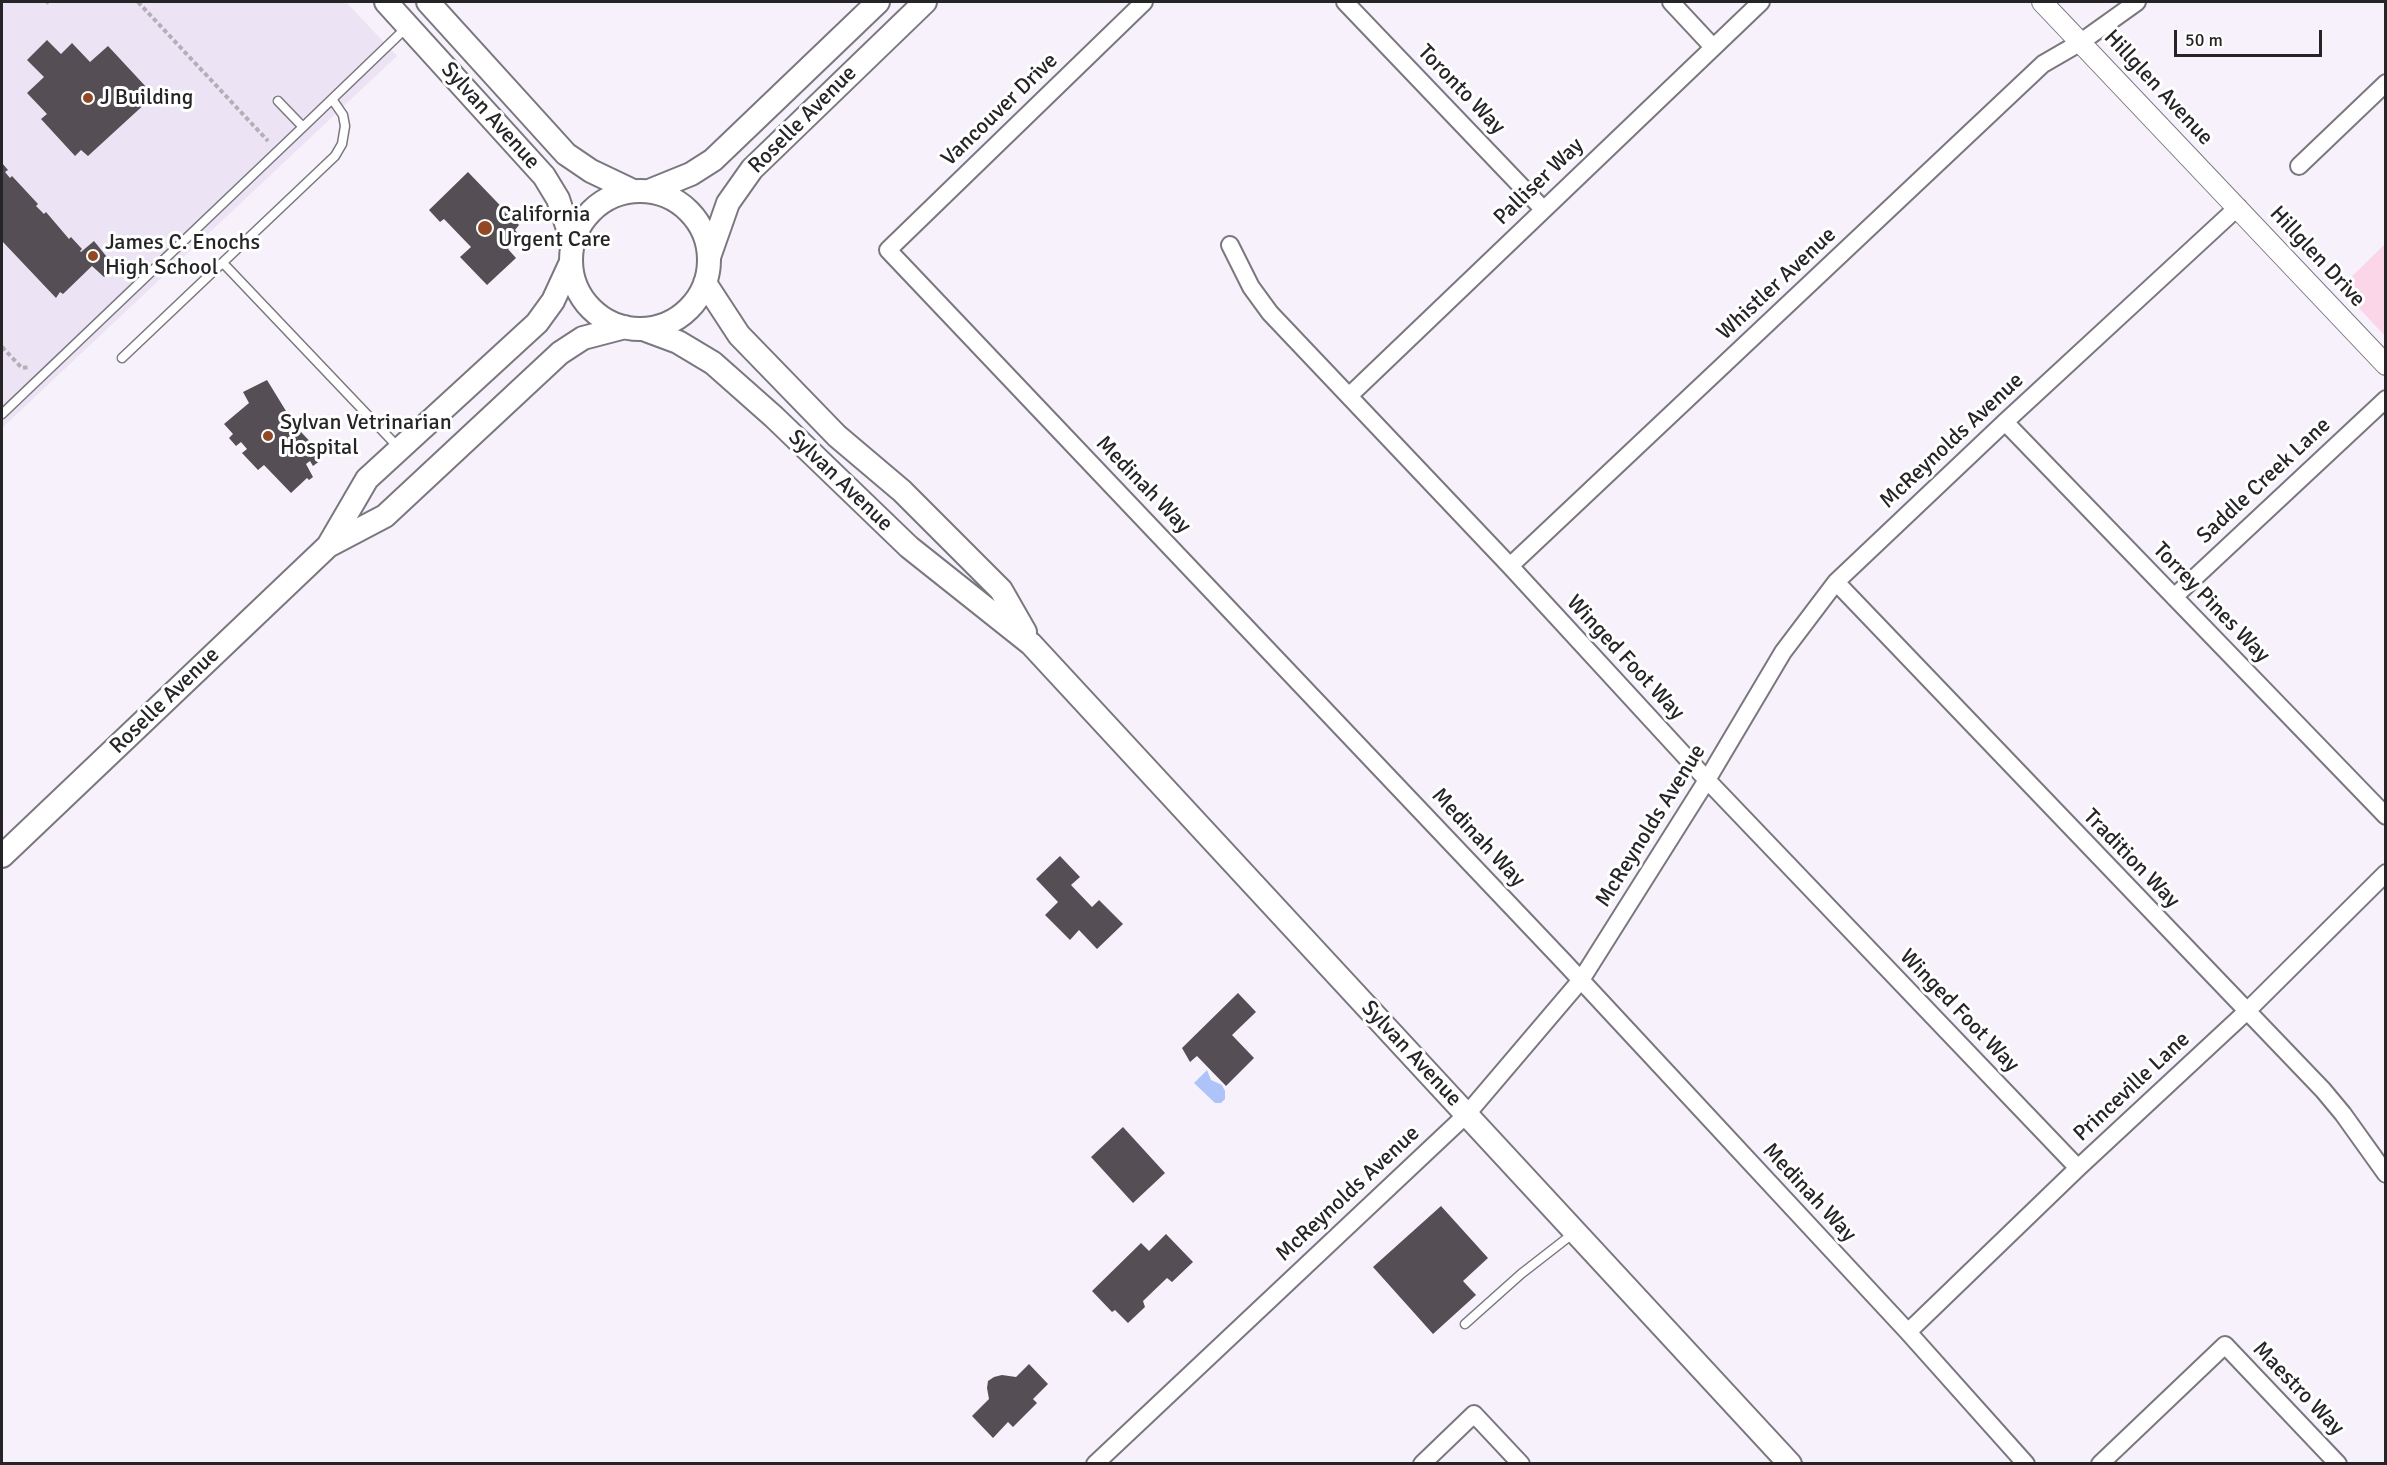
<!DOCTYPE html>
<style>
body{margin:0}
#map{position:relative;width:2387px;height:1465px;overflow:hidden;background:#f6f1fb;font-family:Signika,sans-serif}
canvas{display:block}
.frame{position:absolute;inset:0;border:3px solid #252427;pointer-events:none}
.scale{position:absolute;left:2174px;top:30px;width:148px;height:27px;box-sizing:border-box;border:3px solid #252427;border-top:0;padding-left:8px;font-size:18px;line-height:21px;white-space:nowrap;color:#252427;-webkit-text-stroke:4px #fff;paint-order:stroke}
</style>
<div id="map">
<canvas width="2387" height="1465"></canvas>
<div class="frame"></div>
<div class="scale">50 m</div>
</div>
<script>
const g = document.querySelector('canvas').getContext('2d');
g.lineJoin = 'round';
function fillPath(path, color) { g.fillStyle = color; g.fill(path, 'evenodd'); }
const poly = rows => new Path2D(rows.map(r => 'M' + r).join(''));
function strokePath(path, color, width, dash) { g.strokeStyle = color; g.lineWidth = width; g.lineCap = dash ? 'butt' : 'round'; g.setLineDash(dash || []); g.stroke(path); }
function label(font, color, halo, rows, align = 'center') {
  g.font = font + ' Signika,sans-serif'; g.lineWidth = 6; g.setLineDash([]); g.textBaseline = 'middle'; g.strokeStyle = halo; g.fillStyle = color; for (const [text, x, y, turn = 0] of rows) {
    g.save(); g.translate(x, y); g.rotate((+turn || 0) * Math.PI / 180); g.textAlign = isNaN(turn) ? turn : align; if (halo) g.strokeText(text, 0, 0); g.fillText(text, 0, 0); g.restore();
  }
}
fillPath(poly([
 [2,2,346,2,397,56,2,428]
]), '#ece4f4');
fillPath(poly([
 [2385,244,2385,336,2340,288]
]), '#fbd6e8');
fillPath(poly([
 [1207,1070,1211,1080,1222,1085,1225,1091,1225,1099,1221,1103,1215,1103,1194,1083]
]), '#aec4f8');
fillPath(poly([
 [47,40,61,54,72,43,90,62,108,46,148,89,142,94,148,101,88,156,81,150,75,156,41,119,47,114,27,93,44,77,27,60],
 [2,163,8,170,5,172,10,178,12,176,38,204,36,206,44,214,46,212,69,239,71,237,82,249,80,251,81,252,94,241,115,267,104,277,92,266,63,294,60,292,56,298,2,241],
 [468,172,519,225,515,230,521,237,508,249,516,258,487,285,460,257,471,247,444,219,440,222,429,210],
 [267,380,286,411,283,413,320,452,318,455,321,460,313,466,310,461,306,464,313,477,309,480,307,478,291,493,264,465,258,470,242,453,247,449,241,442,236,446,229,438,233,434,224,424,249,403,243,392],
 [1060,856,1080,877,1071,885,1092,907,1099,900,1123,924,1097,949,1079,930,1070,940,1045,915,1058,902,1036,879],
 [1238,993,1256,1012,1232,1035,1254,1058,1226,1086,1197,1056,1190,1062,1182,1048],
 [1123,1127,1165,1173,1133,1203,1091,1157],
 [1441,1206,1488,1258,1463,1281,1476,1295,1433,1334,1373,1267],
 [1166,1234,1193,1262,1172,1282,1167,1278,1143,1301,1145,1307,1128,1323,1115,1310,1112,1312,1092,1291,1141,1243,1149,1251],
 [1029,1364,1048,1384,1033,1399,1037,1403,1013,1427,1008,1422,993,1438,972,1416,989,1399,987,1388,988,1381,994,1377,1002,1375,1016,1377]
]), '#554e55');
const service = poly([
 [278,101,303,127,406,28],
 [223,263,398,447],
 [122,358,335,156,342,144,345,126,343,115,332,99],
 [2,414,303,127],
 [1465,1324,1521,1274,1575,1232]
]);
const minor = poly([
 [1144,2,888,250,1565,963,1908,1332,2026,1464],
 [1345,2,1543,209],
 [1671,2,1713,47],
 [2299,166,2386,83],
 [1230,245,1251,287,1270,313,1510,566,1707,780,2078,1168],
 [1349,396,1761,2],
 [2005,422,2386,816],
 [1510,566,2043,64,2081,42,2137,2],
 [1836,582,2323,1090,2343,1114,2386,1174],
 [2174,597,2386,399],
 [1908,1332,2078,1168,2246,1012,2386,873],
 [1095,1464,1467,1114,1581,980,1707,780,1783,652,1836,582,2005,422,2238,207],
 [1422,1464,1474,1414,1521,1464],
 [2100,1464,2225,1345,2338,1464]
]);
const tertiary = poly([
 [2042,2,2386,365]
]);
const secondary = poly([
 [386,2,544,176,558,199,573,244],
 [428,2,566,154,591,171,633,191],
 [649,191,691,174,713,160,878,2],
 '571 260a69 69 0 1 1 138 0a69 69 0 1 1-138 0Z',
 [709,257,728,203,752,169,925,2],
 [705,283,739,335,837,436,902,491,1001,590,1025,632],
 [643,329,678,342,713,363,774,417,909,547,1031,644,1790,1464],
 [328,546,367,479,537,323,553,301,571,262],
 [2,856,328,546,385,516,560,353,583,338,625,327]
]);
strokePath(service, '#7b777f', 11);
strokePath(minor, '#7b777f', 20);
strokePath(tertiary, '#7b777f', 22);
strokePath(secondary, '#7b777f', 26);
strokePath(poly([
 [138,2,268,141],
 [46,3,48,2],
 [2,347,22,368,30,367]
]), '#b2afb6', 4, [4.5, 3]);
strokePath(service, '#fff', 8);
strokePath(minor, '#fff', 16);
strokePath(tertiary, '#fff', 20);
strokePath(secondary, '#fff', 22);
for (const [x, y, r, color] of [
 [88,98,6,"#904924"],
 [485,228,8,"#904924"],
 [93,256,6,"#904924"],
 [268,436,6,"#904924"]
]) { const dot = new Path2D(); dot.arc(x, y, r, 0, 2 * Math.PI); g.fillStyle = color; g.fill(dot); strokePath(dot, '#fff', 2); }
label('22px', '#252427', '#fff', [
 ["Hillglen Avenue",2158,88,47],
 ["Toronto Way",1461,90,46],
 ["Vancouver Drive",1000,110,-44],
 ["Sylvan Avenue",490,116,48],
 ["Roselle Avenue",803,120,-45],
 ["Palliser Way",1539,182,-44],
 ["Hillglen Drive",2317,257,47],
 ["Whistler Avenue",1777,284,-43],
 ["McReynolds Avenue",1952,441,-43],
 ["Sylvan Avenue",840,481,44],
 ["Saddle Creek Lane",2264,481,-43],
 ["Medinah Way",1143,485,46],
 ["Torrey Pines Way",2211,603,46],
 ["Winged Foot Way",1625,658,47],
 ["Roselle Avenue",165,701,-44],
 ["McReynolds Avenue",1651,826,-58],
 ["Medinah Way",1478,838,47],
 ["Tradition Way",2131,859,46],
 ["Winged Foot Way",1959,1011,46],
 ["Sylvan Avenue",1411,1054,47],
 ["Princeville Lane",2132,1087,-43],
 ["Medinah Way",1809,1193,47],
 ["McReynolds Avenue",1348,1194,-43],
 ["Maestro Way",2298,1389,46]
]);
label('22px', '#252427', '#fff', [
 ["J Building",100,98],
 ["California",498,215],
 ["Urgent Care",498,240],
 ["James C. Enochs",105,243],
 ["High School",105,268],
 ["Sylvan Vetrinarian",280,423],
 ["Hospital",280,448]
], 'left');
</script>
